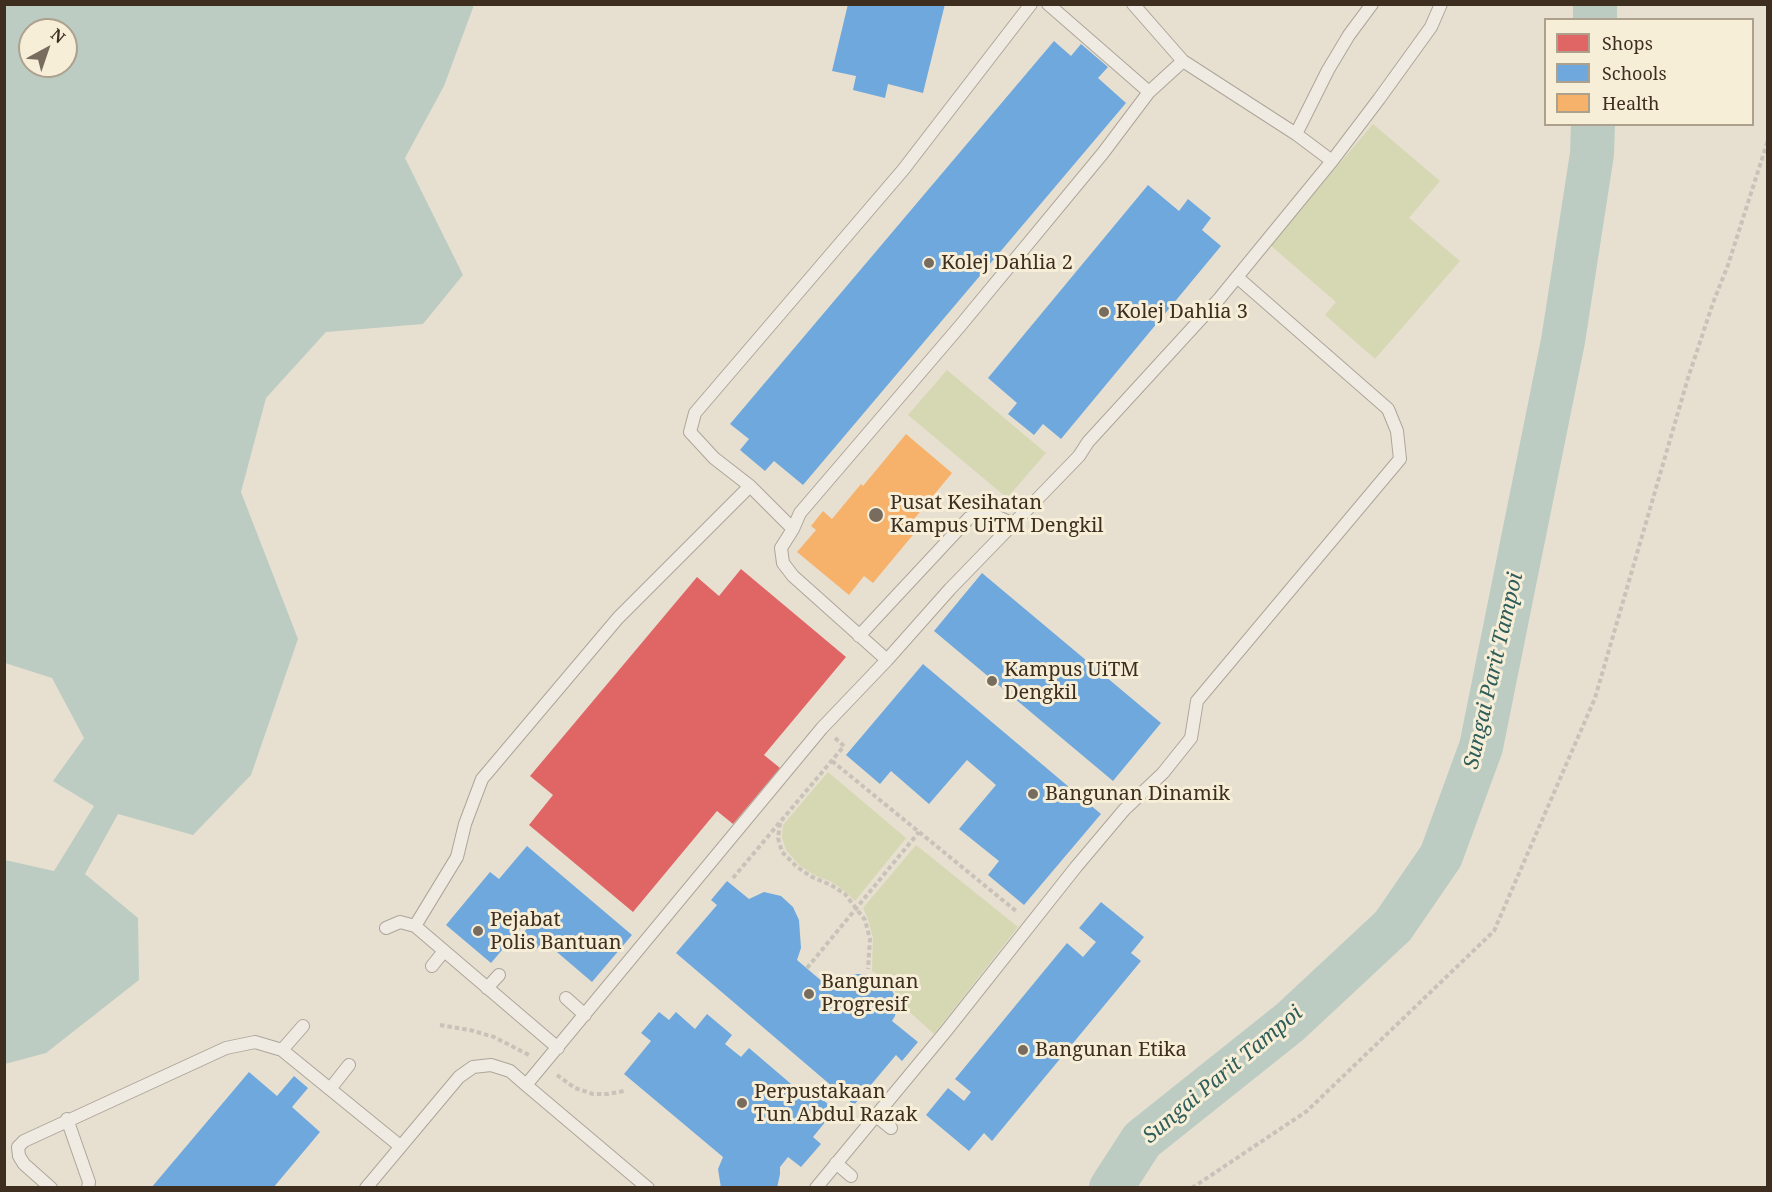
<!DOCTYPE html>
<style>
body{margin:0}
#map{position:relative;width:1772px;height:1192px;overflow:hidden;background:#e7e0d1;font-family:"Noto Serif",serif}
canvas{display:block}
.frame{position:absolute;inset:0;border:6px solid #3d2e20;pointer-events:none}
.legend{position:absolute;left:1544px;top:18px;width:210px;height:108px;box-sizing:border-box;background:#f7eed8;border:2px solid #ada18e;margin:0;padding:8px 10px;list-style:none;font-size:18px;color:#3d2e20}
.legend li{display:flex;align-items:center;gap:12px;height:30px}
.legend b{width:30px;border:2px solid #ada18e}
.north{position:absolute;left:18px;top:18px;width:60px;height:60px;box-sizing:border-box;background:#f7eed8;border:2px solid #ada18e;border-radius:50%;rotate:40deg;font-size:16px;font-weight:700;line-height:24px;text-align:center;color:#3d2e20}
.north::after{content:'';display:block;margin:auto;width:21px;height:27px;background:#786c5e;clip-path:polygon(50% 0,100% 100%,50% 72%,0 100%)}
</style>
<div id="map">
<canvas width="1772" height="1192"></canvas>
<div class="frame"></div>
<ul class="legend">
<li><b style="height:16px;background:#e06666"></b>Shops</li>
<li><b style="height:16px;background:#6fa8dc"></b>Schools</li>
<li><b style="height:16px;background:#f6b26b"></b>Health</li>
</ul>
<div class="north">N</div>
</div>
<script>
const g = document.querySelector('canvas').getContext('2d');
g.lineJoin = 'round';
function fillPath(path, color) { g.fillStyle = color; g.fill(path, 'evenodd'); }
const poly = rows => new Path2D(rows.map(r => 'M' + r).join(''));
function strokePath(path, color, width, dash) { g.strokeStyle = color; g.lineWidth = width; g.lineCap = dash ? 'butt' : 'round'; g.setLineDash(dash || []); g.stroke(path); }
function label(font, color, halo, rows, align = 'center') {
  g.font = font + ' "Noto Serif",serif'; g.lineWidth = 6; g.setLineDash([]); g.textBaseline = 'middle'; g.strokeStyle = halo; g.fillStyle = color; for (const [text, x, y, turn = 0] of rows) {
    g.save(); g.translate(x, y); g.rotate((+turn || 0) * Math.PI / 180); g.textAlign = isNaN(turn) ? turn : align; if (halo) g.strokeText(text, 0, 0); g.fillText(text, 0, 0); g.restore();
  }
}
fillPath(poly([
 [1373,124,1440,181,1409,218,1460,261,1375,359,1325,315,1336,302,1270,245],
 [947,370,1046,453,1007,498,908,415],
 [828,772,906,838,855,901,846,892,832,882,814,875,799,865,786,850,782,838,783,825],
 [916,845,1018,927,934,1034,903,1006,892,986,882,977,872,971,873,938,868,919,863,908]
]), '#d6d7b3');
fillPath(poly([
 [5,4,474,5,444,86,405,158,463,275,423,324,326,332,266,398,241,492,298,639,251,775,193,835,118,814,85,874,138,918,139,980,46,1053,5,1064,5,860,54,871,94,806,53,781,84,738,52,678,5,663],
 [30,30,66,30,66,66,30,66]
]), '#bcccc2');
fillPath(poly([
 [741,569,846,657,764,755,780,768,733,824,717,811,633,912,529,825,553,795,530,776,697,577,719,596]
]), '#e06666');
fillPath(poly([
 [848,4,945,4,923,93,888,84,885,98,853,90,856,76,832,71],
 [1054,41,1071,56,1081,44,1108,67,1098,78,1126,103,803,485,774,461,765,471,740,450,749,439,730,424],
 [1148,185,1179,211,1188,199,1211,218,1202,230,1221,246,1061,439,1043,424,1034,435,1008,414,1017,403,988,378],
 [982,573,1161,723,1113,781,934,631],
 [923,664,1101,814,1024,905,988,875,999,861,959,829,996,785,967,760,929,804,891,771,880,784,846,755],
 [527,846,632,935,592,982,544,941,535,951,519,938,530,925,526,922,491,963,446,925,490,872,499,879],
 [727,881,749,899,764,892,781,896,793,907,799,920,801,948,797,960,824,983,835,977,853,974,865,974,877,978,890,987,898,1002,895,1016,892,1021,918,1042,902,1061,896,1055,854,1105,676,953,717,905,711,900],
 [1101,902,1144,937,1131,953,1141,961,992,1141,984,1133,969,1151,926,1115,948,1088,964,1101,971,1092,955,1079,1067,943,1083,957,1096,942,1079,928],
 [659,1012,669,1020,676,1012,695,1029,707,1014,732,1035,725,1044,741,1057,749,1048,804,1095,810,1089,835,1110,813,1137,821,1144,801,1167,788,1157,780,1167,780,1174,777,1188,721,1188,718,1169,723,1157,624,1074,651,1041,641,1033],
 [249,1072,277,1096,294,1076,308,1088,292,1107,320,1132,273,1188,151,1188]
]), '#6fa8dc');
fillPath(poly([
 [906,434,952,473,910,524,917,530,873,583,864,576,849,595,797,552,816,530,811,526,823,511,832,519,861,484,863,486]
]), '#f6b26b');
strokePath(poly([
 [1595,20,1595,4],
 [1111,1188,1142,1140,1290,1022,1393,926,1441,856,1481,747,1563,341,1592,154,1593,124]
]), '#bcccc2', 44);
const service = poly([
 [1048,4,1149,92],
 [1133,4,1183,61,1296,134,1332,161],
 [1296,134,1328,70,1349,35,1372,4],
 [793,529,750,486,714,458,690,432,695,413,903,170,1031,4],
 [859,636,969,518,981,513,993,515,1014,524],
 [887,660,793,576,783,563,781,548,793,529,800,513,960,326,1103,153,1149,92,1183,61],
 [415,926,457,857,465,824,482,779,618,618,750,486],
 [386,928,400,922,415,926,558,1048],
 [432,966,444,951],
 [487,988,499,975],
 [566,998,585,1015],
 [282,1050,303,1026],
 [526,1085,648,1188],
 [330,1089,349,1065],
 [875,1115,891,1128],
 [67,1119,89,1182,88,1188],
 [836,1163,851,1176],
 [51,1188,24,1164,19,1156,18,1147,24,1141,226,1048,255,1042,282,1050,400,1146],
 [366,1188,459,1077,473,1067,491,1065,510,1071,526,1085,822,728,887,660,950,589,1079,456,1088,442,1219,299,1332,161,1379,99,1431,27,1441,4],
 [816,1188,946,1031,1076,867,1124,810,1163,773,1191,738,1197,701,1400,459,1397,431,1388,409,1237,277]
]);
strokePath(service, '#ada599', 14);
strokePath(poly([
 [832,761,1016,911],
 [780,823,778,838,782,852,797,867,812,877,831,885,845,894,865,920,870,939,868,969],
 [733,878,844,746,835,738],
 [807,968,919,832],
 [440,1025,470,1030,494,1037,529,1055],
 [557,1075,575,1088,593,1094,608,1094,624,1091],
 [1192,1188,1307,1111,1494,931,1595,698,1688,378,1713,303,1728,265,1768,140]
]), '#c8c2b9', 4, [4.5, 3]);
strokePath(service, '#efebe3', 12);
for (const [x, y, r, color] of [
 [929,263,6,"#786c5e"],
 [1104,312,6,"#786c5e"],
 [876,515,8,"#786c5e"],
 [992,681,6,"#786c5e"],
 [1033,794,6,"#786c5e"],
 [478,931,6,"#786c5e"],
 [809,994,6,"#786c5e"],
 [1023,1050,6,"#786c5e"],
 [742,1103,6,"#786c5e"]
]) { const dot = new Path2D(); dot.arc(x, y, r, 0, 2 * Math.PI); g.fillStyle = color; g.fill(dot); strokePath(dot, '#f7eed8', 2); }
label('20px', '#3d2e20', '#f7eed8', [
 ["Kolej Dahlia 2",941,263],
 ["Kolej Dahlia 3",1116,312],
 ["Pusat Kesihatan",890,503],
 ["Kampus UiTM Dengkil",890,526],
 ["Kampus UiTM",1004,670],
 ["Dengkil",1004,693],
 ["Bangunan Dinamik",1045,794],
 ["Pejabat",490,920],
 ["Polis Bantuan",490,943],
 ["Bangunan",821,982],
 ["Progresif",821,1005],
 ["Bangunan Etika",1035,1050],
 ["Perpustakaan",754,1092],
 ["Tun Abdul Razak",754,1115]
], 'left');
label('italic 21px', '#2f5d5a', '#f7eed8', [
 ["Sungai Parit Tampoi",1494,671,-77],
 ["Sungai Parit Tampoi",1223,1075,-40]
]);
</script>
